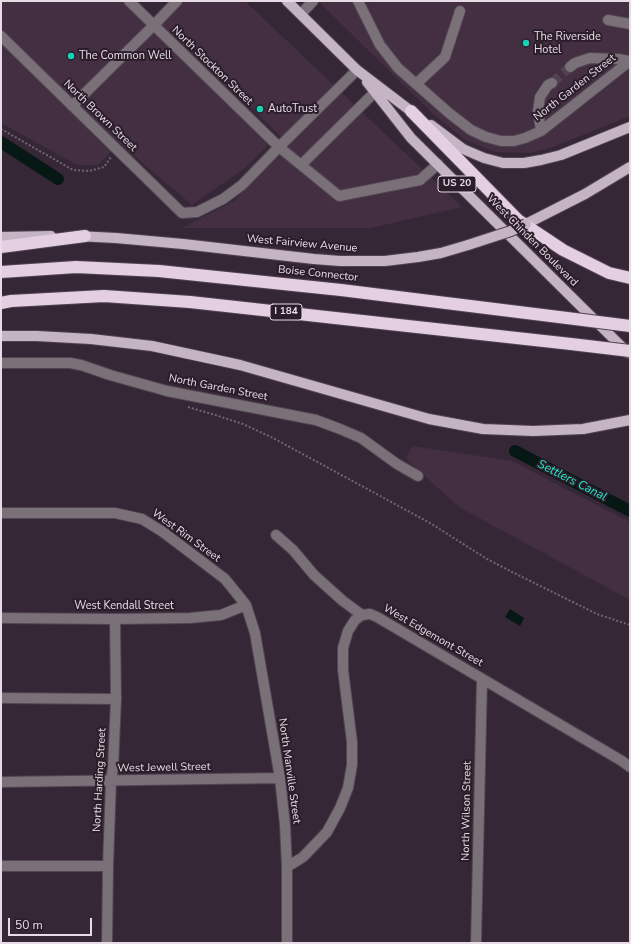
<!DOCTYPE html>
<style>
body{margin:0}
#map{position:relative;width:631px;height:944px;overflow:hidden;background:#362736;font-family:"Nunito Sans",sans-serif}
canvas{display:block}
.frame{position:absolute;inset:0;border:2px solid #e7dce6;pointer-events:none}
.scale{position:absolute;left:8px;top:918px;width:84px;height:18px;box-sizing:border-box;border:2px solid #e7dce6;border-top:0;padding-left:5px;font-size:12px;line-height:14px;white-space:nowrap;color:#e7dce6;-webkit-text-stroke:3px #2c1d2b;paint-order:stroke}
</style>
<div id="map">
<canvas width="631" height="944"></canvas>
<div class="frame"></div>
<div class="scale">50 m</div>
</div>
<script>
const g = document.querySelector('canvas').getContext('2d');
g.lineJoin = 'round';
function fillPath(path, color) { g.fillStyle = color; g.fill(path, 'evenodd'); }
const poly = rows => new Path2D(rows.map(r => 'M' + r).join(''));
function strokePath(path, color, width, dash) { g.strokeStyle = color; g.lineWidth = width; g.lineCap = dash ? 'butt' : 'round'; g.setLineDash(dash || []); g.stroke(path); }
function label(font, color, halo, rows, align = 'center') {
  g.font = font + ' "Nunito Sans",sans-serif'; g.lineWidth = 4; g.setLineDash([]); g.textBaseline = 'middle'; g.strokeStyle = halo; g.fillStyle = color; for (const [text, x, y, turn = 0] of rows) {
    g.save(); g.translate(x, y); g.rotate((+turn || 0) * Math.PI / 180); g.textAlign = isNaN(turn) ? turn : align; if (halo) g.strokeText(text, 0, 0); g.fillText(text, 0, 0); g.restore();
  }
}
fillPath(poly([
 [1,1,122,1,155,32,184,1,245,1,462,207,371,228,182,228,234,201,290,145,236,93,227,103,268,145,245,168,192,205,119,143,98,165,77,165,1,123],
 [318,1,630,1,630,116,553,147,529,153,495,152,465,140,433,114],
 [413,446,512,461,630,522,630,600,459,507,405,458]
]), '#432e42');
fillPath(poly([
 [510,609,524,618,520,626,505,617]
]), '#061814');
strokePath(poly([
 [1,142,58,179],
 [515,451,630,511]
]), '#061814', 12);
strokePath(poly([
 [552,83,570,67]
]), '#514250', 10, [10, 5]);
const minor = poly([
 [129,1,279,147,339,196,420,180,438,164],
 [358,1,380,45,398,68,449,113,471,130,486,137,501,141,514,141,525,138,541,131,630,61],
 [301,14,313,1],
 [608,20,630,24],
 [1,36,182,213,197,212,223,199,242,185,279,147,357,70],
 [570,67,575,63,590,58,618,59,629,61],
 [416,84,445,57,460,11],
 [72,106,154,25,177,1],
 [541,131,538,111,540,97,548,85,552,83],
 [301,165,375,92],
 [1,363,70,363,81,365,110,375,167,391,316,420,340,429,361,438,397,464,418,476],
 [1,513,115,513,142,519,163,532,225,579,246,605,255,633,280,778,285,825,287,867,287,943],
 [276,535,293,550,314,575,343,601,362,615],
 [1,618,115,619,190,618,221,615,246,605],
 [1,698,116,699],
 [1,782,280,778],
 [1,866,108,866],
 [287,867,303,857,327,832,340,808,348,788,352,765,352,742,343,670,343,648,348,631,355,620,362,615,370,614,377,617,622,761,630,767],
 [107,943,108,866,111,781,113,768,116,699,115,619],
 [476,943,482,679]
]);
const major = poly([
 [287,1,357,70,416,115],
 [367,82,411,138,628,353],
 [431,125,463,149,484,158,503,163,524,163,541,160,561,155,630,127],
 [526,224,585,194,630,167],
 [77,236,116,238,183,244,314,259,340,261,385,261,418,257,441,253,468,245],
 [1,237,51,236],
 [1,336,37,336,91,339,152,346,240,365,429,419,483,429,533,431,583,429,630,420]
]);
const highway = poly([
 [411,111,518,220,563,250,609,273,630,278],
 [1,247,85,236],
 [1,272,76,267,159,271,341,290,567,318],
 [1,303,11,301,104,296,190,302,571,344]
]);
strokePath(minor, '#524452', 12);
strokePath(major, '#524452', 12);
strokePath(highway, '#524452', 14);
strokePath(poly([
 [1,129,73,170,89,171,104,167,111,157],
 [188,407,212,414,243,424,273,438,430,523,487,559,514,573,597,614,630,625]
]), '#736673', 2, [2, 2]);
strokePath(minor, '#797078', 10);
strokePath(major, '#c5b4c4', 10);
strokePath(highway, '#e3cee2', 12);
const majorBridge = poly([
 [468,245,511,231,526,224]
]);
const highwayBridge = poly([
 [567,318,630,326],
 [571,344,630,351]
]);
strokePath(majorBridge, '#524452', 12, []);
strokePath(highwayBridge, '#524452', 14, []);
strokePath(majorBridge, '#c5b4c4', 10);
strokePath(highwayBridge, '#e3cee2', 12);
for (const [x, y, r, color] of [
 [526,43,4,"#13d5b4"],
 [71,56,4,"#13d5b4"],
 [260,109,4,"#13d5b4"]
]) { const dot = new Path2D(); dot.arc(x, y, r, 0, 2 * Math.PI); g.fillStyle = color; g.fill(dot); strokePath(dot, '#2c1d2b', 1.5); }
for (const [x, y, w] of [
 [457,184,38],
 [286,312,32]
]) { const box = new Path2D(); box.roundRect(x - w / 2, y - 8, w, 16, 3); g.fillStyle = '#2c1d2b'; g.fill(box); strokePath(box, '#e7dce6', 1); }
label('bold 10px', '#e7dce6', null, [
 ["US 20",457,184],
 ["I 184",286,312]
]);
label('11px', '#e7dce6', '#2c1d2b', [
 ["The Riverside",534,37],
 ["Hotel",534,50],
 ["The Common Well",79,56],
 ["AutoTrust",268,109]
], 'left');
label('11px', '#e7dce6', '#2c1d2b', [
 ["North Stockton Street",212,66,44],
 ["North Garden Street",575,88,-38],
 ["North Brown Street",100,116,44],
 ["West Chinden Boulevard",532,241,45],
 ["West Fairview Avenue",302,244,5],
 ["Boise Connector",318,274,6],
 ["North Garden Street",218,388,11],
 ["West Rim Street",186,536,36],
 ["West Kendall Street",124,606],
 ["West Edgemont Street",433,636,30],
 ["West Jewell Street",164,768,-1],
 ["North Manville Street",289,771,82],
 ["North Harding Street",100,780,-87],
 ["North Wilson Street",467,811,-89]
]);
label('italic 12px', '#1df2cd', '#2c1d2b', [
 ["Settlers Canal",572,481,27]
]);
</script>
